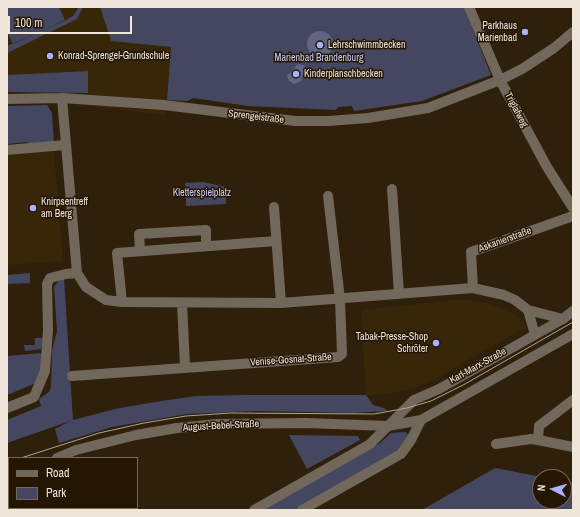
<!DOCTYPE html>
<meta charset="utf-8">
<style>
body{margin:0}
#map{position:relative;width:580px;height:517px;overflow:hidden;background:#2e200b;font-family:"Archivo Narrow",sans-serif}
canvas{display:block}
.frame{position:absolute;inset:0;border:8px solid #efe5d9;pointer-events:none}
.legend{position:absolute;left:8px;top:457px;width:130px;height:52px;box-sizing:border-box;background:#241603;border:1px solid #756959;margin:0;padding:5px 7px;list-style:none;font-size:12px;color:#efe5d9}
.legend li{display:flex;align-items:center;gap:8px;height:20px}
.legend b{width:20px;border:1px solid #756959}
.north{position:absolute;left:532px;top:469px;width:40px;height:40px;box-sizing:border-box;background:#241603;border:1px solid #756959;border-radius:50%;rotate:276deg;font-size:11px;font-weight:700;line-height:16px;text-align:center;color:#efe5d9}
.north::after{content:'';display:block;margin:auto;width:14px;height:18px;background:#acaffb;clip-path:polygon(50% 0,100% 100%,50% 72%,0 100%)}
.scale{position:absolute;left:8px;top:16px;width:124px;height:18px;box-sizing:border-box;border:2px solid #efe5d9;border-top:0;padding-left:5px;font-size:12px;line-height:14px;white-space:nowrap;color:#efe5d9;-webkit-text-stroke:3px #241603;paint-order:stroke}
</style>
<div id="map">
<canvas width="580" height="517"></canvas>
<div class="frame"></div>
<ul class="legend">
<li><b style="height:5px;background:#71675b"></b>Road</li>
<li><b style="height:11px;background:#454761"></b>Park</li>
</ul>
<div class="north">N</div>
<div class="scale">100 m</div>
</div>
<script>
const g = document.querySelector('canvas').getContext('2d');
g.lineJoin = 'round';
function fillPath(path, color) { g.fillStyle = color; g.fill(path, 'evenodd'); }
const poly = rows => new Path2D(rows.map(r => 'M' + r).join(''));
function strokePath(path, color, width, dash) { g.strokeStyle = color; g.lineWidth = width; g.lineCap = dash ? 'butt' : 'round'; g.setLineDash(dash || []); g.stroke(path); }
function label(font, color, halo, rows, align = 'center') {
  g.font = font + ' "Archivo Narrow",sans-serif'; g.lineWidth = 3; g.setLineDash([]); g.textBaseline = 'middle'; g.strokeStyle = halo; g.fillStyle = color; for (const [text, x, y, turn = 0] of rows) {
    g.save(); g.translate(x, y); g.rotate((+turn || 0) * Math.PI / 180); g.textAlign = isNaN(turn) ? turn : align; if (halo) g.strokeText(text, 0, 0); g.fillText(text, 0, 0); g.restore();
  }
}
fillPath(poly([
 [7,7,100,7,111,41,171,47,165,115,84,105,88,93,88,71,7,75],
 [54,151,63,261,7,265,7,155],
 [455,300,472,300,491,304,512,313,525,322,526,327,431,381,415,388,382,395,366,395,361,310]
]), '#382609');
fillPath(poly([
 [7,7,59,7,65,20,13,44,7,32],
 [79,7,83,7,77,19,7,53,7,46,64,21,73,16],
 [100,7,464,7,491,75,422,101,354,111,352,106,338,107,336,110,248,106,193,98,187,101,167,100,171,47,111,41],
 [88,71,88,93,7,92,7,75],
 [47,105,52,113,54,143,31,146,27,142,7,144,7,106],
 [203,182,226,187,226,204,186,206,185,183],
 [30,273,30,283,7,284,7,275],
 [64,278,73,420,115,409,155,402,196,396,247,395,366,395,373,405,384,408,387,411,352,413,255,411,187,414,112,427,59,443,55,429,70,421,7,443,7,420,41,406,39,399,49,392,51,387,52,351,57,331,54,287,59,280],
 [35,338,44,338,41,349,25,351,24,345,35,345],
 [41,353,41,373,36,383,7,395,7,356],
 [406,432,408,435,407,440,397,451,295,510,261,510,380,443,391,433],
 [289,435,358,436,360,440,307,469],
 [495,468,542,477,540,477,540,501,564,501,564,481,573,483,573,510,422,510]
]), '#454761');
fillPath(poly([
 '307 44a13 13 0 1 1 26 0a13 13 0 1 1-26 0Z',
 [298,64,305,66,306,71,303,74,301,81,294,84,289,81,287,76]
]), '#626484');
strokePath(poly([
 [469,7,500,80,547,167,573,208],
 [62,98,77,273,86,287,106,300,122,302,281,303,473,288,504,295,515,300,528,310,563,319],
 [7,99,62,98,164,105,295,121,329,121,368,118,428,108,500,80,522,69,554,48,573,32],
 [7,150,65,145],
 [392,189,399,294],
 [274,207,281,303],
 [140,251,139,234,206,230,206,246],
 [473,288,471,252,573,216],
 [122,302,117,253,276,241],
 [182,303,185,367],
 [528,310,535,335],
 [72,376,338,357,342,354,340,299,328,196],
 [7,408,34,397,45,371,48,330,47,284,50,278,66,274,77,273],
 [538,440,573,447],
 [496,444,531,439,538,440,539,426,573,400],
 [57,458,76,450,136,435,177,428,217,424,306,423,388,426,421,420,573,334],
 [7,477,9,476],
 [254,510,370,444,414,400,439,389,480,366,563,319,573,311],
 [302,510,401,454,411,440,421,420]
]), '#71675b', 10);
strokePath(poly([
 [21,458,99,433,144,423,186,416,231,413,374,414,407,408,431,401,465,384,573,322],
 [7,466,9,466]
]), '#b1a596', 1);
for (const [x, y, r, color] of [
 [525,32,4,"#acaffb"],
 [320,45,4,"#acaffb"],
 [50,56,4,"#acaffb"],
 [296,74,4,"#acaffb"],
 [33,208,4,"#acaffb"],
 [436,343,4,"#acaffb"]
]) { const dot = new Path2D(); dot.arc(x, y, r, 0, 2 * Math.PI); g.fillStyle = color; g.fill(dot); strokePath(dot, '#241603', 1.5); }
label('10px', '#efe5d9', '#241603', [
 ["Parkhaus",517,26,"right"],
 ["Marienbad",517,38,"right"],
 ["Lehrschwimmbecken",328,45],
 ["Konrad-Sprengel-Grundschule",58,56],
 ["Kinderplanschbecken",304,74],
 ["Knirpsentreff",41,202],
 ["am Berg",41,214],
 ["Tabak-Presse-Shop",428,337,"right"],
 ["Schröter",428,349,"right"]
], 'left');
label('10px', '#c9ccfb', '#241603', [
 ["Marienbad Brandenburg",319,58],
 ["Kletterspielplatz",202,193]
]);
label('10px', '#efe5d9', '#241603', [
 ["Triglafweg",516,110,62],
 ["Sprengelstraße",256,117,7],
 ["Askanierstraße",505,240,-20],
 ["Venise-Gosnat-Straße",291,360,-4],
 ["Karl-Marx-Straße",478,366,-29],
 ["August-Bebel-Straße",221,426,-3]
]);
</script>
